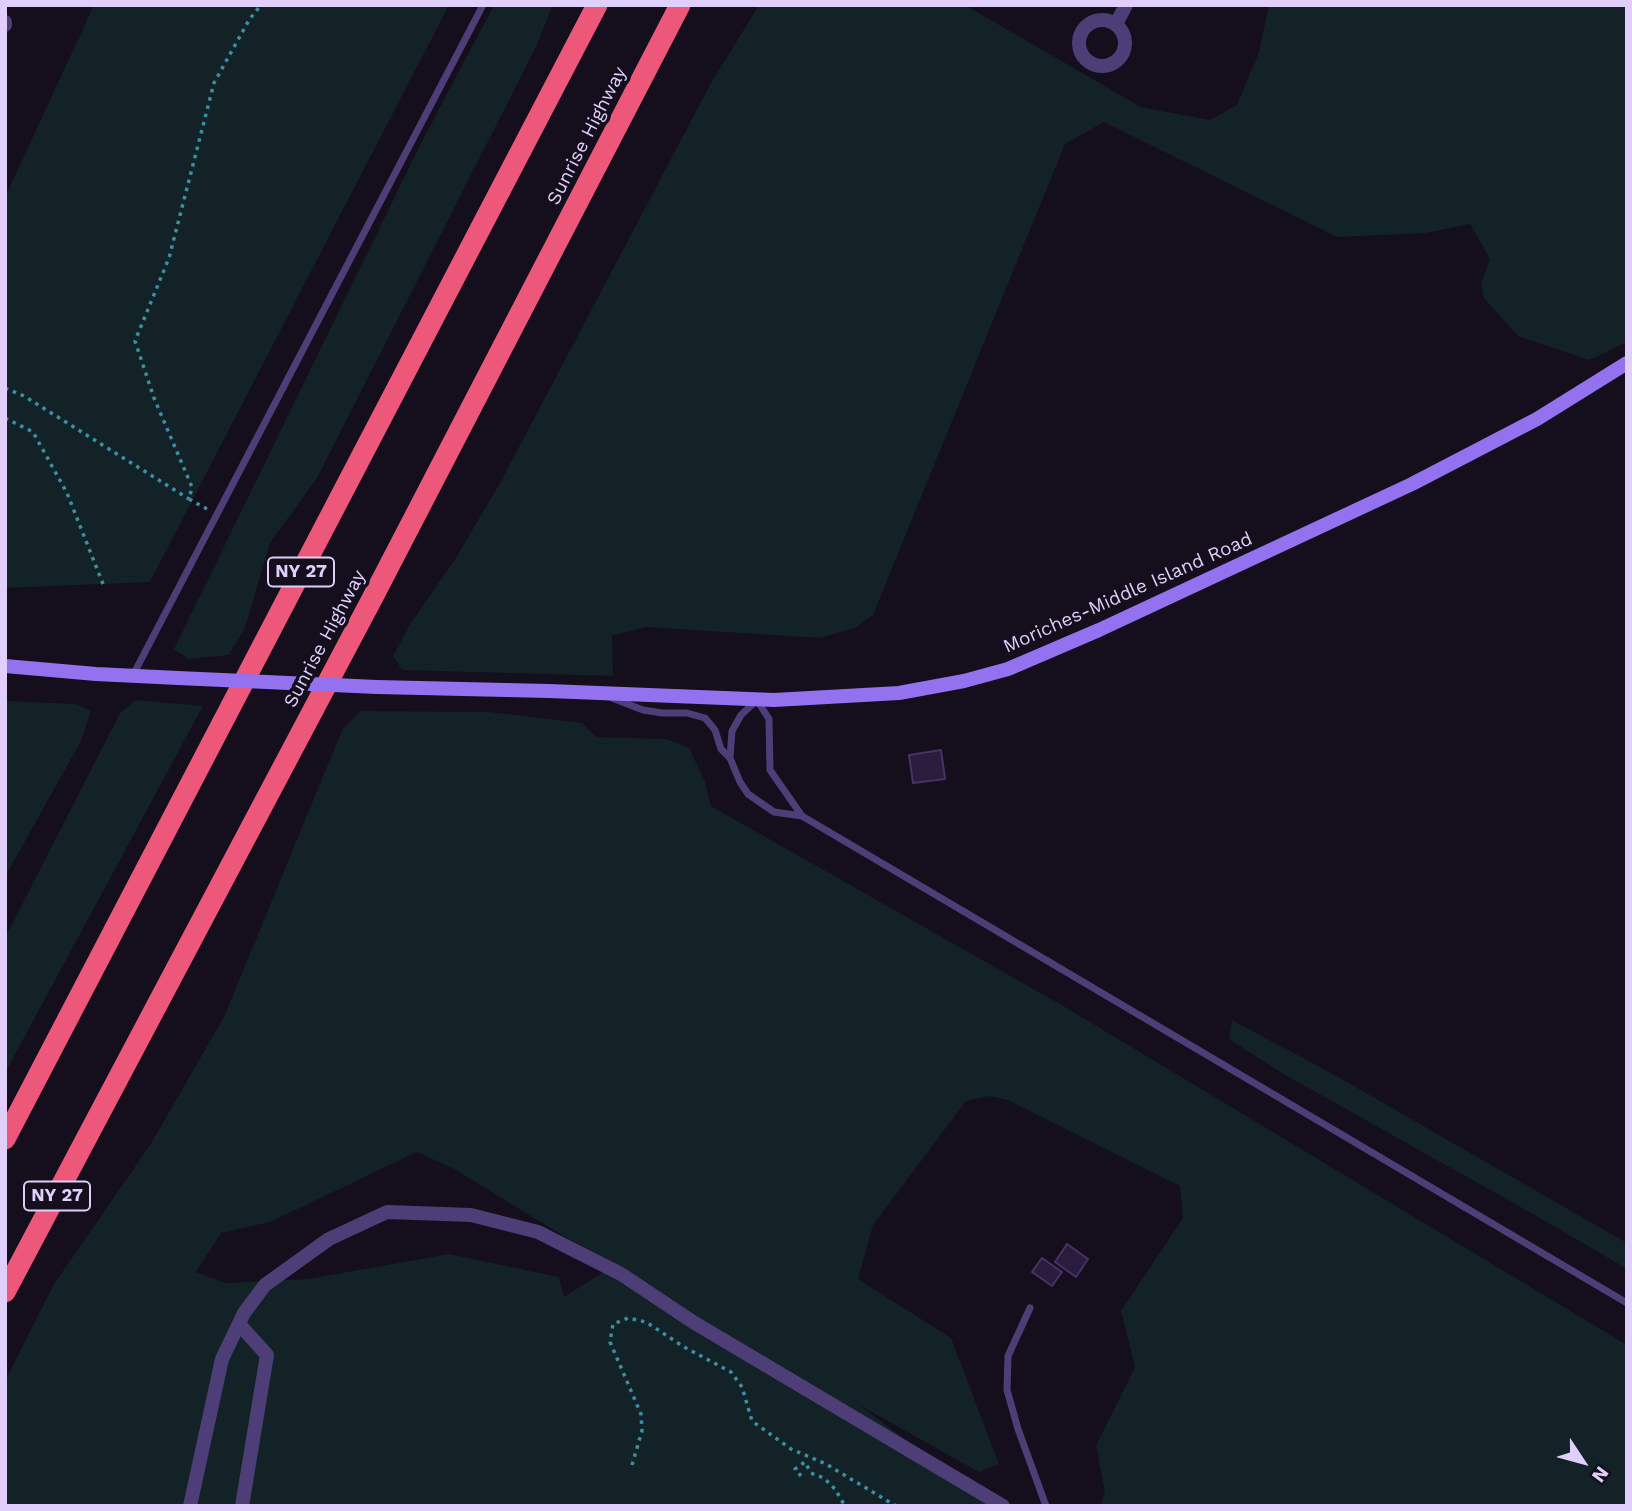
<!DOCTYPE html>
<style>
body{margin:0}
#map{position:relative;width:1632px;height:1511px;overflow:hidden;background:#140e1d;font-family:"Work Sans",sans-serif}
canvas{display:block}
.frame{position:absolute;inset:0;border:7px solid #dfcffa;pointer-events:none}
.north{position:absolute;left:1548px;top:1427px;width:70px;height:70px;-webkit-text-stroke:5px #140e1d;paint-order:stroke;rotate:126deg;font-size:19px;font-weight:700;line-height:28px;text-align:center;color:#dfcffa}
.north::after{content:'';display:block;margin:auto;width:24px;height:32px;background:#dfcffa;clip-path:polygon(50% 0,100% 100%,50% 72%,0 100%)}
</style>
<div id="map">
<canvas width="1632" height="1511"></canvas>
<div class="frame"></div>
<div class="north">N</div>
</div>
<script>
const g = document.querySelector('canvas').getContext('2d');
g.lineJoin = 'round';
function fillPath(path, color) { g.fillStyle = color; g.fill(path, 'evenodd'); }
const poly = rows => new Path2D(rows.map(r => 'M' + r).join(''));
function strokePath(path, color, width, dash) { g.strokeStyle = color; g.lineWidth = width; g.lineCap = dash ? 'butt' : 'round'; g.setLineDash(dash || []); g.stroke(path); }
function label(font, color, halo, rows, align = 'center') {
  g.font = font + ' "Work Sans",sans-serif'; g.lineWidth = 7; g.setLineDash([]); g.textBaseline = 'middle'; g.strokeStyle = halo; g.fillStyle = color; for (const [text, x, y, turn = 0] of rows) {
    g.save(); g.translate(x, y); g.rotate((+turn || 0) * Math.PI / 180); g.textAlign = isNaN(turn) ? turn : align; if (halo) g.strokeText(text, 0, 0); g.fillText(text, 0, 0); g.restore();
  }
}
fillPath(poly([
 [94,5,449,5,150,582,5,588,5,197],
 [494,5,553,5,536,47,317,478,270,543,245,628,229,655,189,659,174,649,419,147],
 [759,5,965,5,1141,107,1210,120,1237,105,1259,52,1269,5,1627,5,1627,342,1589,360,1518,336,1484,298,1481,283,1490,259,1470,224,1426,233,1337,237,1104,122,1065,144,873,615,855,628,820,638,646,627,612,636,613,676,402,670,393,656,410,624,454,561,500,483,711,83],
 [136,700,203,706,5,1073,5,938,120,713],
 [5,701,76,704,91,711,81,741,5,877],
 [361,711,490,712,582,723,596,737,666,739,689,748,705,781,711,806,1060,1004,1627,1345,1627,1506,1100,1506,1105,1493,1096,1446,1135,1367,1121,1311,1183,1218,1180,1186,1008,1100,989,1096,966,1101,873,1225,858,1279,951,1338,999,1464,979,1472,859,1405,995,1506,5,1506,5,1381,54,1284,150,1145,224,1017,342,730],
 [417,1152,454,1169,567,1238,616,1264,564,1297,559,1277,449,1254,308,1279,225,1283,196,1272,221,1233,270,1222],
 [1232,1020,1333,1074,1627,1243,1627,1269,1540,1218,1280,1072,1229,1039]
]), '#122226');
const building = poly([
 [941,750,945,779,913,783,909,755,941,750],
 [1067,1244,1088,1259,1076,1277,1055,1262,1067,1244],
 [1042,1258,1062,1272,1052,1286,1032,1272,1042,1258]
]);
fillPath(building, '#2a1c3c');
strokePath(building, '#483165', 2);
strokePath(poly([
 [5,388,24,396,189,499],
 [5,418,33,432,67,493,103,584],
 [207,509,189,499,192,487,154,398,135,341,169,258,214,83,249,20,261,5],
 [632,1465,642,1431,641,1414,610,1342,613,1324,628,1318,646,1322,684,1347,731,1372,742,1387,752,1421,791,1449,826,1464,896,1506],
 [801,1476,795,1469,805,1462,811,1473,824,1478,835,1489,845,1506]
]), '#3a8fa3', 3.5, [3.5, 5]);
strokePath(poly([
 [133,675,483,5],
 [612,698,643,710,662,713,687,713,705,718,715,730,721,749,730,758,740,782,748,794,774,812,802,816],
 [730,758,732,731,741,715,757,700,769,719,770,770,802,816,1627,1303],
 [1030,1308,1008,1356,1007,1390,1018,1429,1046,1506]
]), '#4e3e77', 7);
strokePath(poly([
 '1079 43a23 23 0 1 1 46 0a23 23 0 1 1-46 0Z',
 [5,22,5,25],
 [1116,24,1126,5],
 [239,1324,267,1355,242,1506],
 [190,1506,222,1359,244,1313,265,1285,329,1239,387,1212,471,1215,538,1232,621,1274,693,1322,1003,1506]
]), '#4e3e77', 14);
strokePath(poly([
 [5,666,96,674,178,678],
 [377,687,549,691,774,700,899,693,964,681,1008,669,1099,630,1412,484,1537,419,1627,363]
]), '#9371ef', 14);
strokePath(poly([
 [5,1139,597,5],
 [5,1292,373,597,680,5]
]), '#ed577a', 21);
strokePath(poly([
 [178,678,377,687]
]), '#9371ef', 14);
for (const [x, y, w] of [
 [301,572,66],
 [57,1196,66]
]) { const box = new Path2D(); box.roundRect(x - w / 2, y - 14.5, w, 29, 5); g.fillStyle = '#140e1d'; g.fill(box); strokePath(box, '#dfcffa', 2); }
label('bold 18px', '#dfcffa', null, [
 ["NY 27",301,572],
 ["NY 27",57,1196]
]);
label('19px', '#dfcffa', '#140e1d', [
 ["Sunrise Highway",587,136,-63],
 ["Moriches-Middle Island Road",1128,593,-24],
 ["Sunrise Highway",325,639,-62]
]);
</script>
